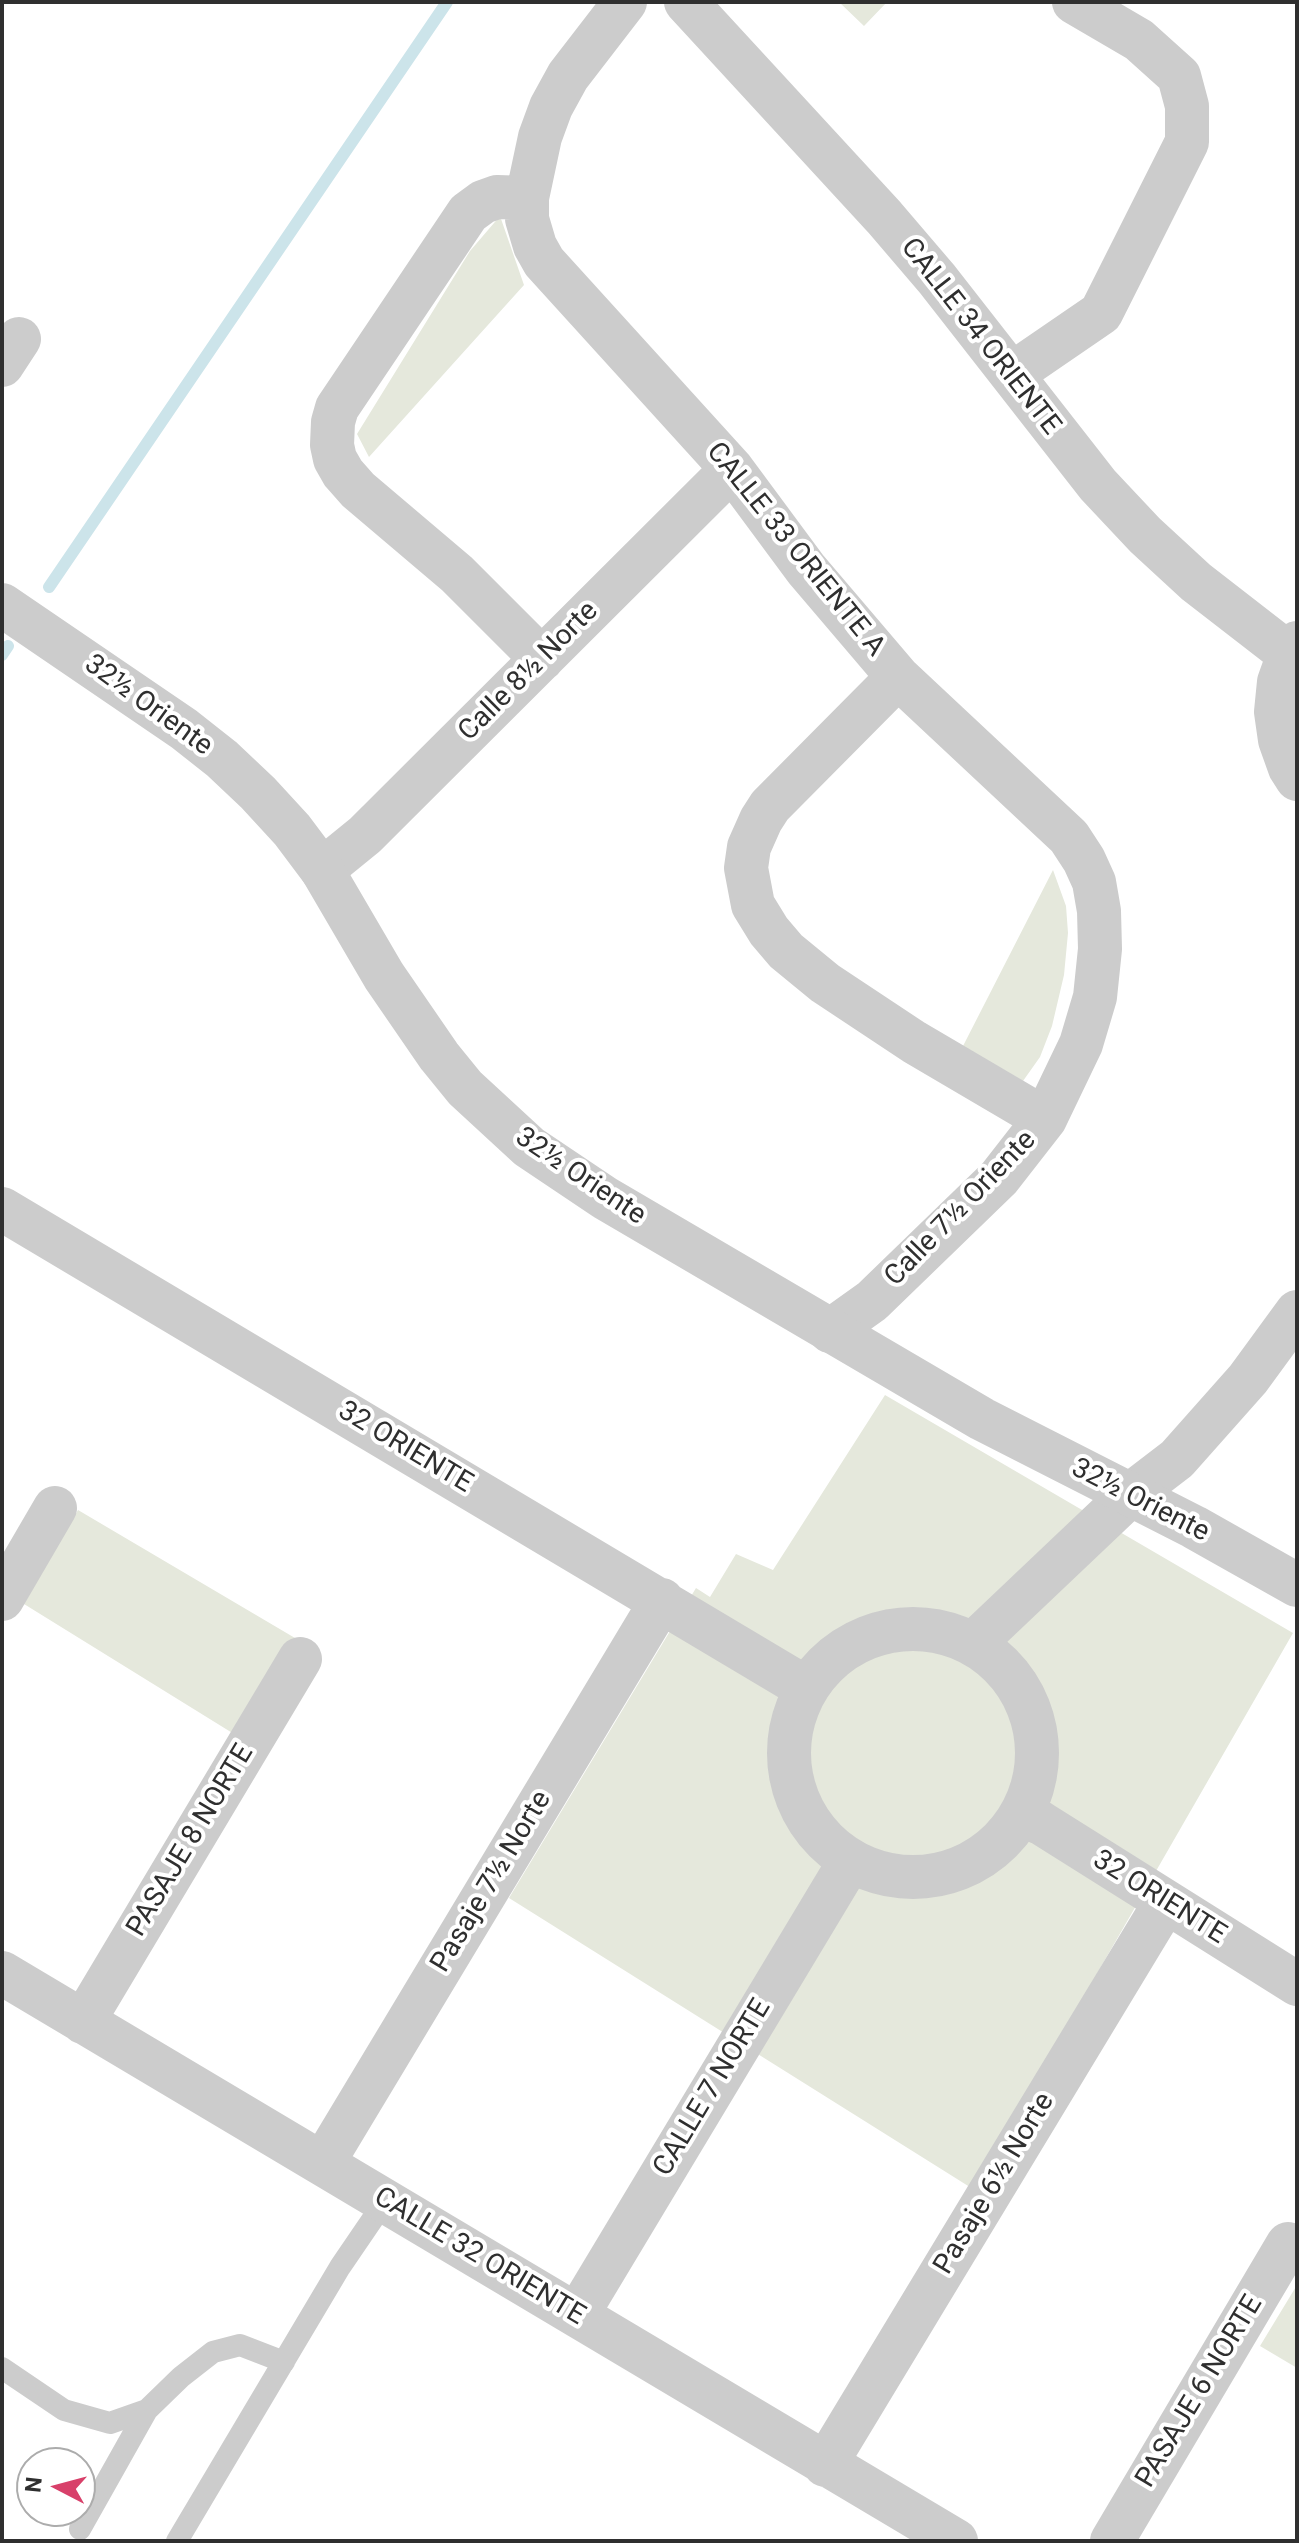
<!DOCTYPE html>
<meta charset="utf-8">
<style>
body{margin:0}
#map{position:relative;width:1299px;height:2543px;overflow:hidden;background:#fff;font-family:Roboto,sans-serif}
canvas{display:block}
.frame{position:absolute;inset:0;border:4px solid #2f2f2f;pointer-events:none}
.north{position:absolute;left:16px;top:2447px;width:80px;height:80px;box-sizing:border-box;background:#fff;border:2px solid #acacac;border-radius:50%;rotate:276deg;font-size:22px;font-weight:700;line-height:32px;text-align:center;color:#2f2f2f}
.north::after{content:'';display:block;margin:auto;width:28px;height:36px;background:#d8406a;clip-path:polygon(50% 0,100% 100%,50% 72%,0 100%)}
</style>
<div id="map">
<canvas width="1299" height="2543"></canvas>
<div class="frame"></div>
<div class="north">N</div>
</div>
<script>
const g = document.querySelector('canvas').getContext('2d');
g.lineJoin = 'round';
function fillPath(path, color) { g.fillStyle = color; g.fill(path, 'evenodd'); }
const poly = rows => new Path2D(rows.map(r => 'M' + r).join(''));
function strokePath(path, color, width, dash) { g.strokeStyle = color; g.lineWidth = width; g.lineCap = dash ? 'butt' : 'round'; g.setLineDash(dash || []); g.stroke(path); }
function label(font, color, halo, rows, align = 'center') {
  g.font = font + ' Roboto,sans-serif'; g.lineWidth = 8; g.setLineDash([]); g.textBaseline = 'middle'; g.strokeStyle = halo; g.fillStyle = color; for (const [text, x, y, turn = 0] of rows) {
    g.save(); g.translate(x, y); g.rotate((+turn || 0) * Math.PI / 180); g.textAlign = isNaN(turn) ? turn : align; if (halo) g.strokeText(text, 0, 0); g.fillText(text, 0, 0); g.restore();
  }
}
fillPath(poly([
 [839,2,887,2,864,26],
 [500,216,524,285,369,457,357,434,470,251],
 [1053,870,1066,906,1068,933,1064,975,1052,1026,1040,1057,1023,1081,963,1046],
 [885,1395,1293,1633,973,2189,509,1898,696,1588,710,1597,736,1554,773,1570],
 [78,1510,295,1638,234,1734,24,1604],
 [1297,2285,1297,2368,1260,2346]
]), '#e5e8dc');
strokePath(poly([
 [49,587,447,2],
 [2,655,8,646]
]), '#cce4ea', 12);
strokePath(poly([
 [2,2368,64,2410,110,2423,147,2410,181,2377,213,2352,240,2345,284,2362],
 [80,2529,147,2410],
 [177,2541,340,2267,385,2201]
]), '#ccc', 22);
strokePath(poly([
 [625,2,568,76,551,107,540,137,527,198,527,219,535,246,544,262,732,469,806,569,898,677,1069,837,1084,860,1094,882,1099,911,1100,949,1095,997,1081,1044,1045,1119,999,1178,872,1301,830,1331],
 [686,2,884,217,937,279,1098,485,1145,535,1196,582,1289,654],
 [527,198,497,197,483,202,468,213,337,408,333,422,332,445,335,459,343,473,358,490,457,574,542,659],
 [2,365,19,339],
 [1012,374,1101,313,1187,142,1187,106,1179,76,1139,40,1074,2],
 [1297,643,1289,654,1279,682,1276,712,1280,740,1290,768,1297,779],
 [898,677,770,806,761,820,749,847,746,868,753,905,769,931,786,951,825,983,914,1042,1045,1119],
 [322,870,365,835,732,469],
 [2,1209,806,1688],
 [2,1599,55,1508],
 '789 1753a124 124 0 1 1 248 0a124 124 0 1 1-248 0Z',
 [973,1644,1130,1495,1177,1459,1248,1379,1297,1312],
 [1021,1815,1041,1823,1297,1984],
 [2,1973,956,2541],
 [83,2022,300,1659],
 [323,2163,662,1600],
 [577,2315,850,1861],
 [825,2465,1165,1903],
 [1112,2541,1288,2244]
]), '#ccc', 44);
strokePath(poly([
 [2,605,184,729,222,759,258,793,292,830,322,870,384,976,439,1056,465,1088,529,1147,605,1198,982,1419,1194,1527,1297,1585]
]), '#ccc', 44);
label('28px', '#2f2f2f', '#fff', [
 ["CALLE 34 ORIENTE",980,337,52],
 ["CALLE 33 ORIENTE A",795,550,51],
 ["Calle 8½ Norte",529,672,-45],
 ["32½ Oriente",148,706,36],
 ["32½ Oriente",580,1177,34],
 ["Calle 7½ Oriente",961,1209,-46],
 ["32 ORIENTE",405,1448,31],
 ["32½ Oriente",1140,1501,27],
 ["PASAJE 8 NORTE",191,1841,-59],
 ["Pasaje 7½ Norte",492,1882,-59],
 ["32 ORIENTE",1159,1898,32],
 ["CALLE 7 NORTE",713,2088,-59],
 ["Pasaje 6½ Norte",995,2184,-59],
 ["CALLE 32 ORIENTE",479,2257,31],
 ["PASAJE 6 NORTE",1200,2392,-59]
]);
</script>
